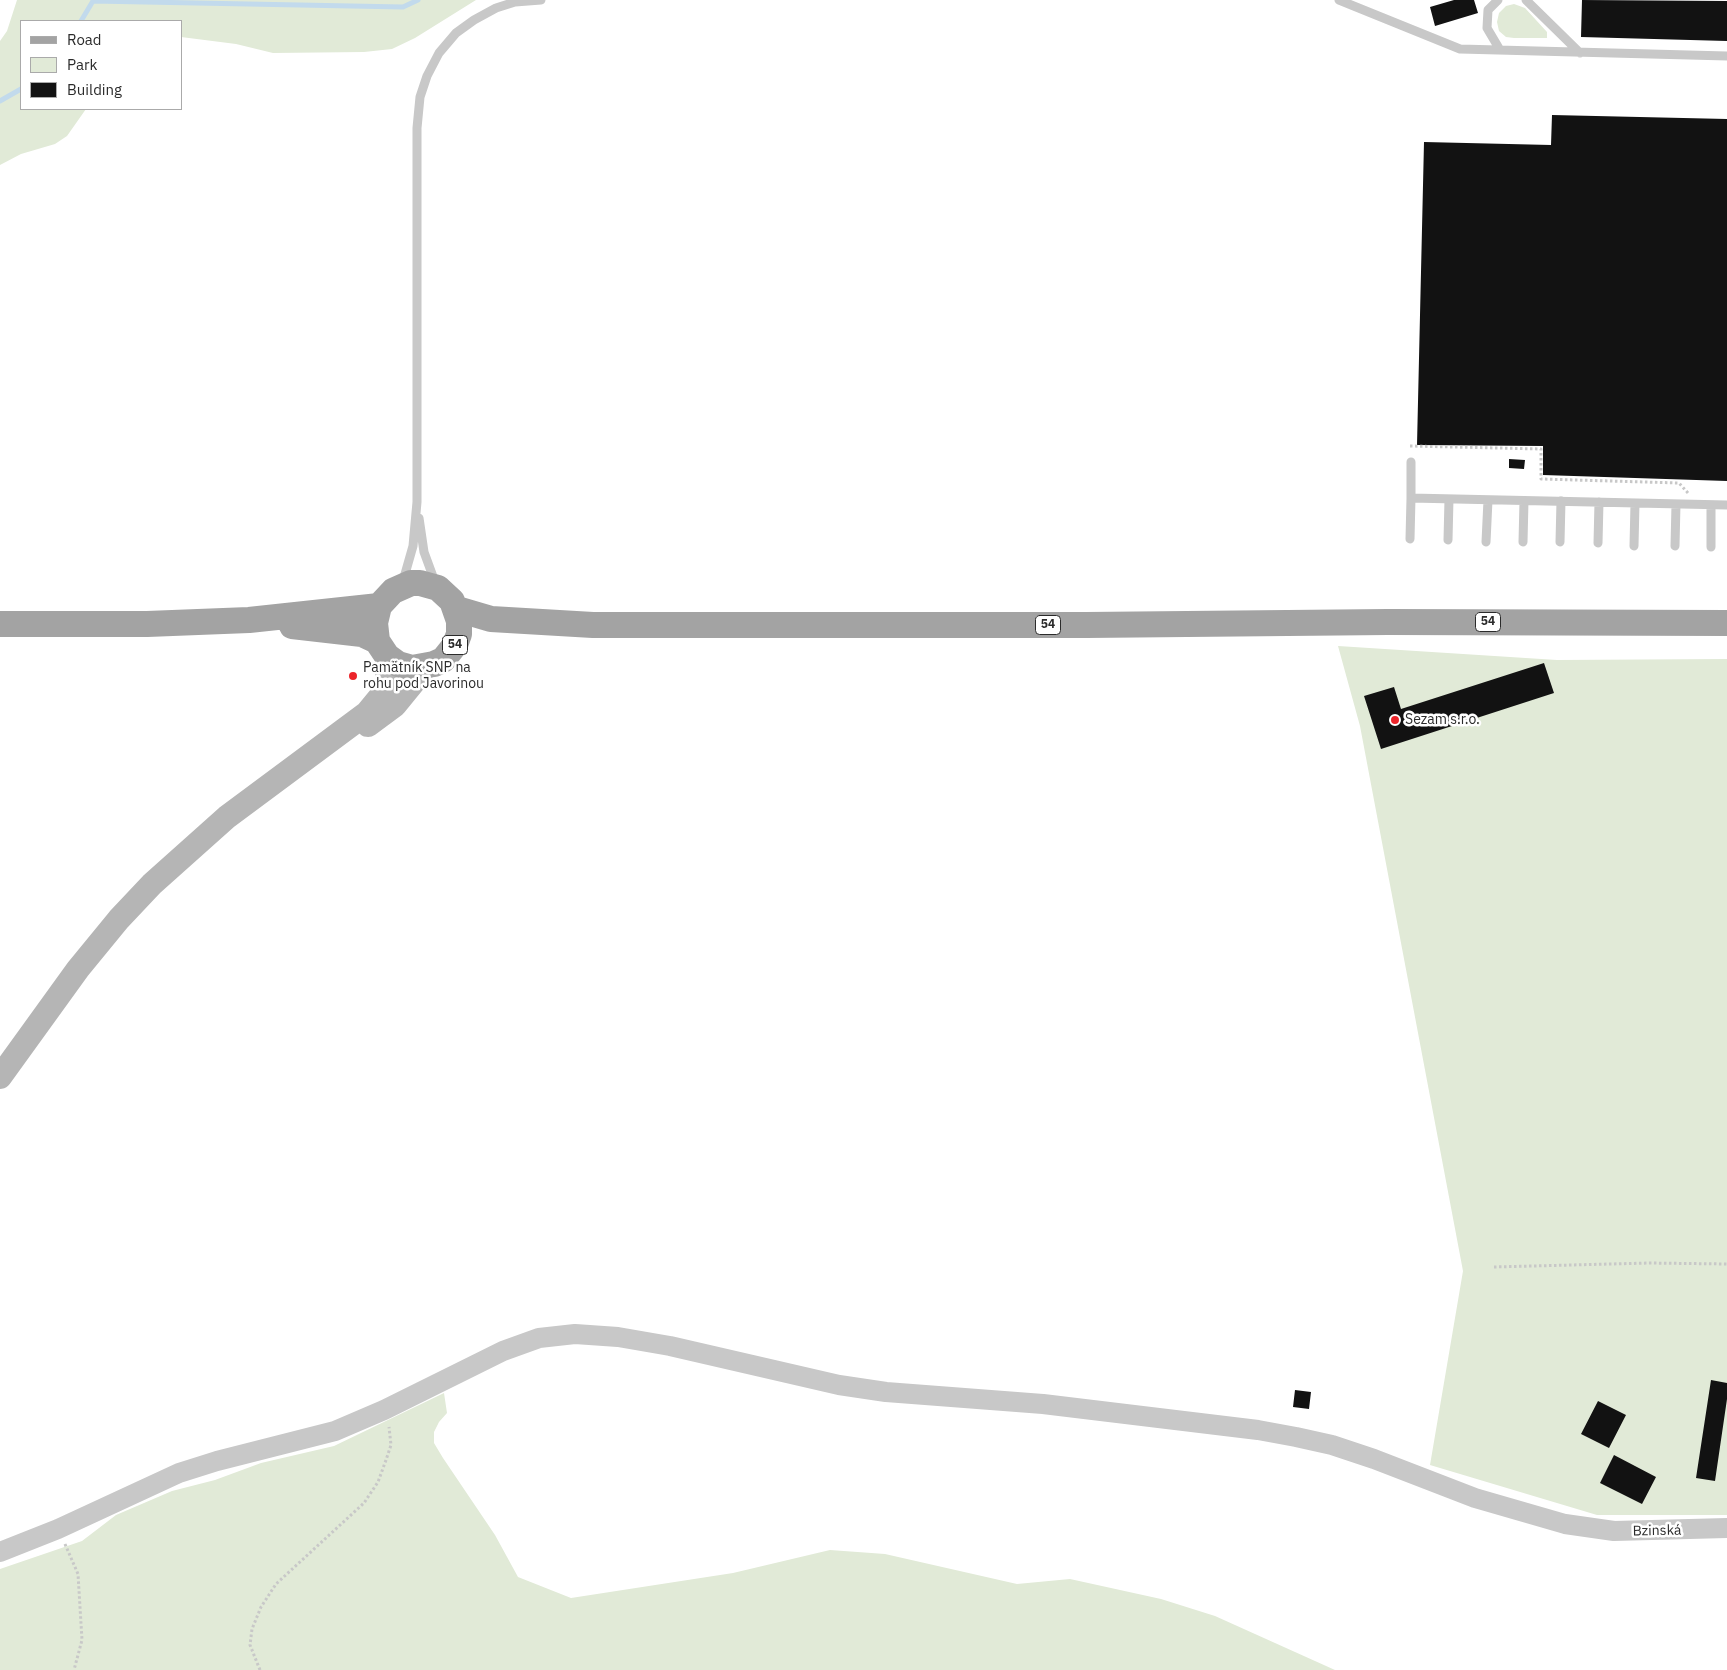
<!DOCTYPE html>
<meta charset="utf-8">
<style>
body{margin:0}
#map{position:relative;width:1727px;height:1670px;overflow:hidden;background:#fff;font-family:"IBM Plex Sans",sans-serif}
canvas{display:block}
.legend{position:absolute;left:20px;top:20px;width:162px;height:90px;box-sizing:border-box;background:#fff;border:1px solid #aaa;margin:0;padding:6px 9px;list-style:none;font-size:15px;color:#2b2b2b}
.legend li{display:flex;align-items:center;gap:10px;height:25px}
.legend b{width:25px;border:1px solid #aaa}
</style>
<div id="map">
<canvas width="1727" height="1670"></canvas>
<ul class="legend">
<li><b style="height:6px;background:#a3a3a3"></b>Road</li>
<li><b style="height:14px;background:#e1ead7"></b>Park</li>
<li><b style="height:14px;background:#121212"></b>Building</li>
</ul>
</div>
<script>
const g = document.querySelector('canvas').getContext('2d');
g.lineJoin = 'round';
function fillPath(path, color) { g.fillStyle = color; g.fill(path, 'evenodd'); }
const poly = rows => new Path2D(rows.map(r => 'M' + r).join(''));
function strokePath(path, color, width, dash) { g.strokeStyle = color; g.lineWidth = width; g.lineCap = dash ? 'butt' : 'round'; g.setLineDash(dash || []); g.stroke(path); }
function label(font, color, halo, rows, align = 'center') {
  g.font = font + ' "IBM Plex Sans",sans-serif'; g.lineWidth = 5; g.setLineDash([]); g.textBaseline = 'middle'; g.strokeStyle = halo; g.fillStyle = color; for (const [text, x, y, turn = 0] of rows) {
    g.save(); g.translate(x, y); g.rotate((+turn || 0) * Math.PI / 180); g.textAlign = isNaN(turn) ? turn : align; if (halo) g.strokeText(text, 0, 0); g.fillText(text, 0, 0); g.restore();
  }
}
fillPath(poly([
 [17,0,476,0,415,38,392,49,364,52,273,53,236,44,181,37,181,21,21,21,21,109,86,109,67,136,55,144,21,154,0,165,0,41,7,31],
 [1514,4,1525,8,1547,32,1547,38,1514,38,1506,37,1499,31,1497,22,1499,13,1506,6],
 [1338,646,1557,660,1727,659,1727,1515,1597,1515,1430,1465,1463,1271,1360,726],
 [444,1393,447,1413,439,1422,434,1432,434,1443,443,1458,495,1535,518,1577,571,1598,733,1573,830,1550,885,1554,1017,1584,1070,1579,1161,1599,1215,1616,1335,1670,0,1670,0,1569,82,1541,116,1515,172,1491,215,1480,261,1463,334,1446]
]), '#e1ead7');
strokePath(poly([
 [81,21,93,1,403,7,418,0],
 [0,101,21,89]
]), '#c2daec', 5);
fillPath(poly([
 [1454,0,1474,0,1478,13,1435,26,1430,7],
 [1582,0,1727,1,1727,41,1581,37],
 [1552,115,1727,119,1727,481,1543,475,1543,446,1417,445,1424,142,1551,145],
 [1509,459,1525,460,1524,469,1509,468],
 [1544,663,1554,693,1381,749,1364,696,1394,687,1401,709],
 [1711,1380,1727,1383,1727,1399,1715,1481,1696,1478],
 [1295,1390,1311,1392,1309,1409,1293,1407],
 [1598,1401,1626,1415,1609,1448,1581,1434],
 [1614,1455,1656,1477,1642,1504,1600,1483]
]), '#121212');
strokePath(poly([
 [1410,446,1541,449,1541,479,1679,483,1688,493],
 [1494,1267,1649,1263,1727,1264],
 [65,1544,78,1574,82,1640,74,1670],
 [260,1670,250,1645,252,1629,261,1607,276,1584,364,1503,378,1482,386,1460,391,1445,389,1427]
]), '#c8c8c8', 3, [2.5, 2.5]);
strokePath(poly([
 [1339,0,1460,49,1727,56],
 [1498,0,1488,10,1487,28,1500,50],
 [1526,0,1580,53],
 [1411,498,1411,462],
 [419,518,424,552,435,582],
 [1410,539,1411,498,1727,505],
 [1448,540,1449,499],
 [1486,542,1488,500],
 [1523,542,1524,501],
 [1560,542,1561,501],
 [1598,543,1599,502],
 [1634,546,1635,503],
 [1675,546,1676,504],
 [1711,547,1711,505],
 [403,581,413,546,417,502,417,128,420,97,427,76,439,53,456,33,474,20,496,8,515,2,541,0]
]), '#c8c8c8', 9);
strokePath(poly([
 [0,1552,58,1529,179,1473,217,1461,335,1431,384,1410,503,1351,539,1338,575,1334,618,1337,670,1346,839,1385,886,1392,1043,1404,1258,1430,1296,1437,1332,1445,1374,1459,1475,1498,1565,1524,1614,1531,1727,1528]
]), '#c8c8c8', 20);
strokePath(poly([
 [368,725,395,705,426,667],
 [0,1077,78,969,119,919,152,884,227,817,367,713,381,696,387,680,387,656]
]), '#b5b5b5', 24);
strokePath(poly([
 [457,609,491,619,593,625,1086,625,1388,622,1727,623],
 [0,624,147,624,249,620,379,606,393,591,411,583,420,583,438,588,452,601,459,621,459,634,455,645,443,660,434,664,412,668,398,664,387,656,377,641,375,623,379,606],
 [292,626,362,634,377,641]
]), '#a3a3a3', 26);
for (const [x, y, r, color] of [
 [353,676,5,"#ec242a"],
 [1395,720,5,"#ec242a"]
]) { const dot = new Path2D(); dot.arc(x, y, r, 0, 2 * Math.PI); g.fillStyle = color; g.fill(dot); strokePath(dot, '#fff', 2); }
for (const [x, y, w] of [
 [1488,622,25],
 [1048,625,25],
 [455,645,25]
]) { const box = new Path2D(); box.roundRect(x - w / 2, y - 9.5, w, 19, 4); g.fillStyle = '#fff'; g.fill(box); strokePath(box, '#2b2b2b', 1); }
label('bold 12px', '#2b2b2b', null, [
 ["54",1488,622],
 ["54",1048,625],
 ["54",455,645]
]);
label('14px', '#2b2b2b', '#fff', [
 ["Pamätník SNP na",363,668],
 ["rohu pod Javorinou",363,684],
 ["Sezam s.r.o.",1405,720]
], 'left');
label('14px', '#2b2b2b', '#fff', [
 ["Bzinská",1657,1531,-1]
]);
</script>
